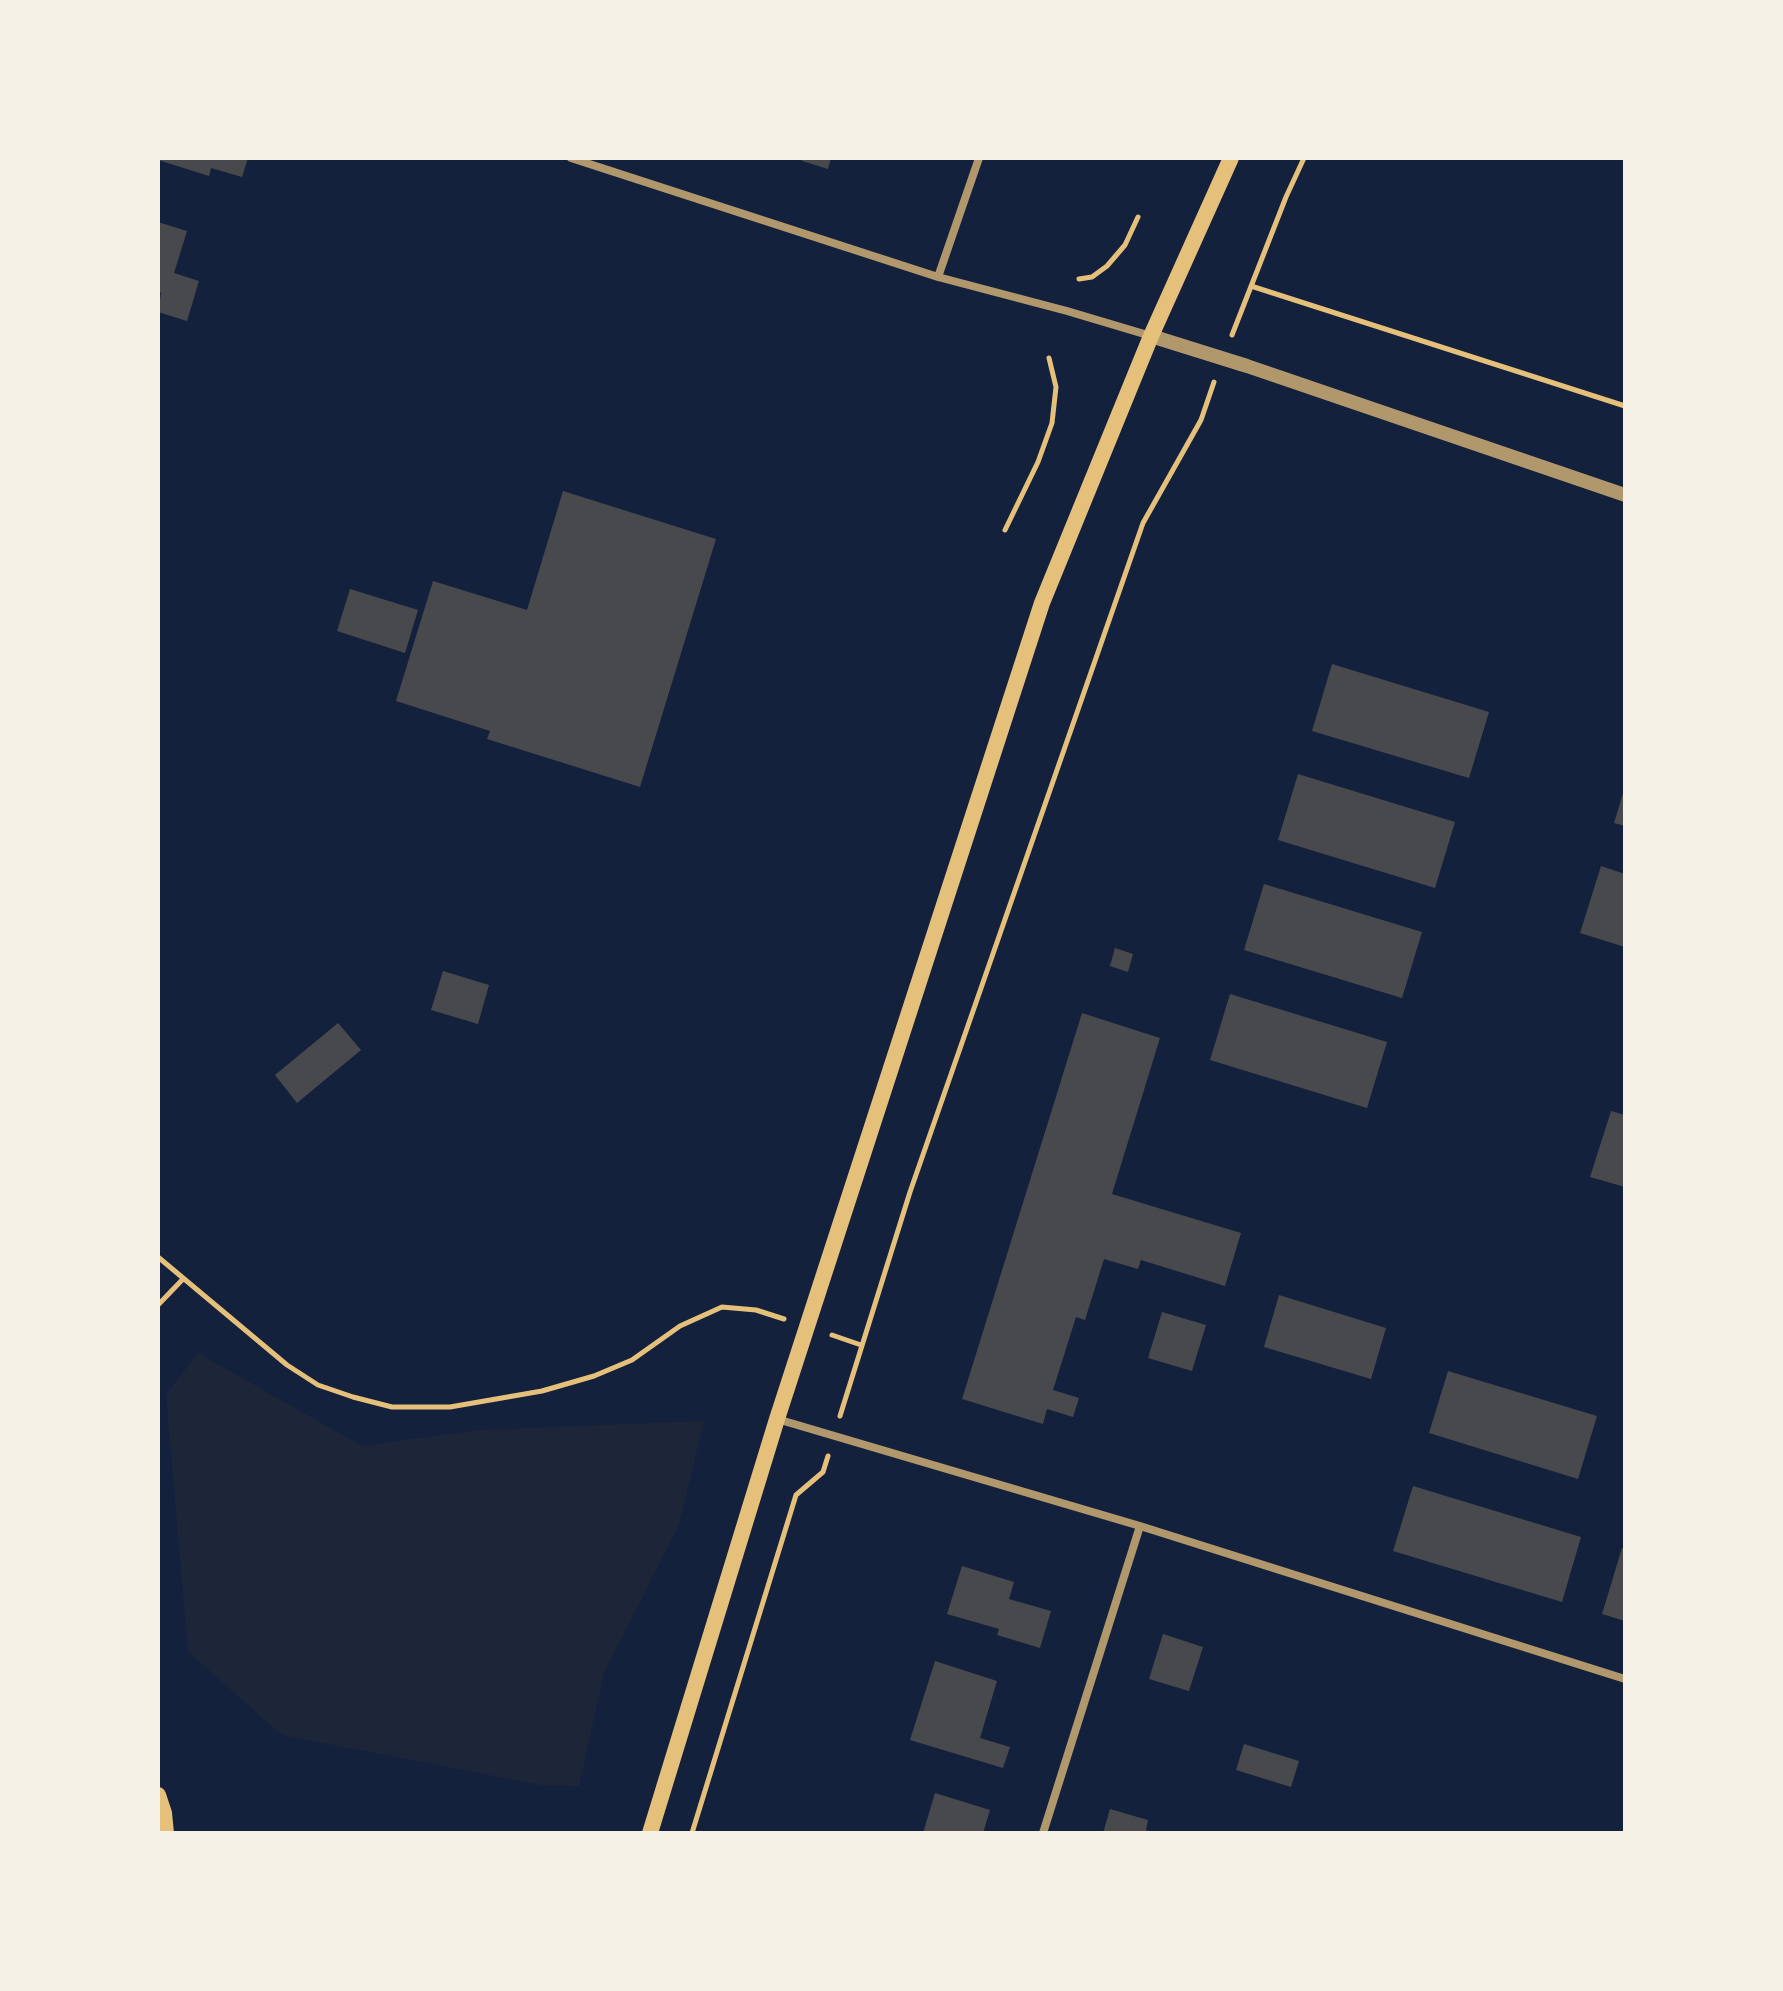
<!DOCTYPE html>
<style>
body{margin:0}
#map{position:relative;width:1783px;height:1991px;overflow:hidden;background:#14213d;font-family:"Alegreya Sans",sans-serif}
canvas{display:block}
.frame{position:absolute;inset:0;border:160px solid #f6f1e7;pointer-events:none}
</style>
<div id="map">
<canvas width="1783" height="1991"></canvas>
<div class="frame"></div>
</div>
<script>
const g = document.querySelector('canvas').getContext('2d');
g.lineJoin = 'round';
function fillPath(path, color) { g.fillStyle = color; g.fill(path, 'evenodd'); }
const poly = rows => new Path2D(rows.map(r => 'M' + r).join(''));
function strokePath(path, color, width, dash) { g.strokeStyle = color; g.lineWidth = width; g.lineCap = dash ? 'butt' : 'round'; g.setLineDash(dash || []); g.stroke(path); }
fillPath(poly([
 [198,1353,362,1446,478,1430,704,1421,679,1525,604,1673,579,1786,541,1785,282,1735,188,1652,166,1394]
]), '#1d2539');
fillPath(poly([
 [158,158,248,158,242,177,211,168,209,176,158,160],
 [803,158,831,158,828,169,802,161],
 [158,222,187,231,174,273,199,281,187,321,158,312,161,293,158,292],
 [563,491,716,539,640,787,487,739,490,731,396,701,433,581,527,610],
 [350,589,418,610,405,653,337,631],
 [1332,664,1489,712,1469,778,1312,731],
 [1298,774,1455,822,1435,888,1278,840],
 [1624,790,1625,790,1625,826,1614,823],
 [1601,866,1625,874,1625,947,1580,933],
 [1264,884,1422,932,1402,998,1244,950],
 [1115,948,1133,954,1128,972,1110,966],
 [443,971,489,985,478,1024,431,1010],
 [1230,994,1387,1042,1367,1108,1210,1060],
 [1082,1013,1160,1038,1112,1194,1241,1233,1225,1286,1141,1260,1138,1269,1104,1259,1085,1320,1076,1317,1053,1390,1079,1398,1073,1417,1047,1409,1043,1424,962,1399],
 [338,1023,361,1050,297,1103,275,1075],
 [1611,1111,1625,1115,1625,1187,1590,1177],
 [1279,1295,1386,1328,1371,1379,1264,1347],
 [1162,1312,1206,1325,1192,1371,1148,1358],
 [1448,1371,1597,1416,1578,1479,1429,1433],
 [1413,1486,1581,1537,1562,1602,1393,1551],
 [1622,1548,1625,1549,1625,1621,1602,1614],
 [962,1566,1014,1582,1009,1599,1051,1611,1040,1648,997,1635,999,1629,947,1614],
 [1163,1634,1203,1647,1189,1691,1149,1679],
 [935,1661,997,1681,980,1738,1010,1747,1003,1768,910,1740],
 [1244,1744,1299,1761,1291,1787,1236,1770],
 [935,1793,990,1810,983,1833,923,1833],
 [1110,1809,1148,1820,1146,1830,1153,1833,1103,1833]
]), '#48494c');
strokePath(poly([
 [1079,279,1092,277,1107,266,1125,245,1138,217],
 [1251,286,1625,406],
 [1232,335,1286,197,1304,158],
 [1005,530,1038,462,1052,423,1056,387,1049,358],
 [158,1257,287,1365,318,1385,353,1397,392,1407,450,1407,542,1391,594,1376,632,1360,680,1326,722,1307,756,1310,784,1319],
 [158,1305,183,1279],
 [832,1335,861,1345],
 [840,1416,910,1192,1143,523,1201,420,1214,382],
 [692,1833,796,1495,823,1472,828,1456]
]), '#e5c07b', 5);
strokePath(poly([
 [571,158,938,277,1067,311,1151,336],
 [938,277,979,158],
 [777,1419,1140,1526,1625,1679],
 [1043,1833,1140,1526]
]), '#b1986c', 8);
strokePath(poly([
 [1151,336,1247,366,1625,495]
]), '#b1986c', 14);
strokePath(poly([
 [158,1795,164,1813,166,1833],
 [650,1833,777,1419,1042,603,1151,336,1231,158]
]), '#e5c07b', 16);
</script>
